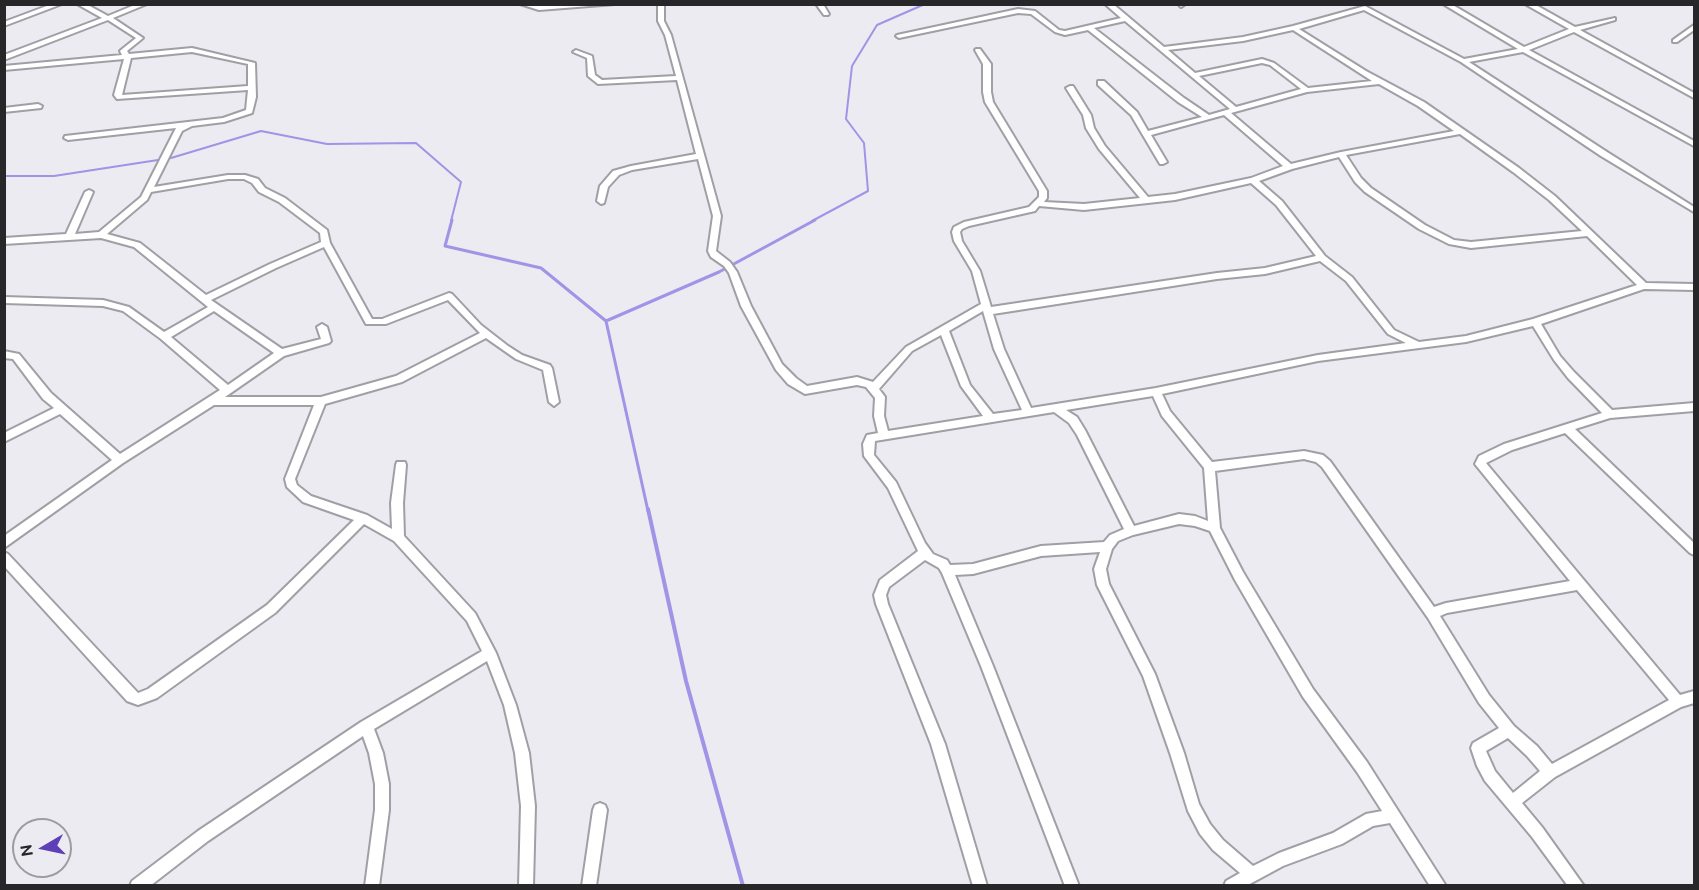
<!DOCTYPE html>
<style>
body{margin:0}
#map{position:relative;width:1699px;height:890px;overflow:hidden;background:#ecebf1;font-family:Ubuntu,sans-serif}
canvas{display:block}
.frame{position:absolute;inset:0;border:6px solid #272729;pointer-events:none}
.north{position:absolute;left:12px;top:818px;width:60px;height:60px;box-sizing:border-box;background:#ecebf1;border:2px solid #9d9da1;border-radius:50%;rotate:261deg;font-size:16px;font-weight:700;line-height:24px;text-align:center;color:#272729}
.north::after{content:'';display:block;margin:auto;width:21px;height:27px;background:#5d3fb7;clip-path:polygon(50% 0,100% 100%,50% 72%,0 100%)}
</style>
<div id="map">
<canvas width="1699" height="890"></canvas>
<div class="frame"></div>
<div class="north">N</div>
</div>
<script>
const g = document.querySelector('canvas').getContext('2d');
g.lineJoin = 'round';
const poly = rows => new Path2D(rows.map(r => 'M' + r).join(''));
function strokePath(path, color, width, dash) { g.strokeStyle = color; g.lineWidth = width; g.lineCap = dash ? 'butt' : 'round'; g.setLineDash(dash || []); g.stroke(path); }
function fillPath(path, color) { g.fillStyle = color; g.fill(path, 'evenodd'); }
strokePath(poly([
 [4,176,54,176,171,158,261,131,327,144,416,143,461,182,451,221],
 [812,221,868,191,864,143,846,119,852,66,877,25,925,4]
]), '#9f94e6', 2);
strokePath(poly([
 [452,220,445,246,541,268,606,321,648,511],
 [606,321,719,272,815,220]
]), '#9f94e6', 3);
strokePath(poly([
 [648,509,686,681,743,886]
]), '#9f94e6', 4);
const street = poly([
 [52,4,62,4,4,26,4,22,52,4],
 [77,4,86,4,108,16,137,4,147,4,113,18,143,38,127,51,129,54,192,48,255,63,256,97,252,113,224,122,192,126,182,131,154,187,228,175,245,175,258,179,265,188,285,198,327,230,330,243,372,319,382,319,449,293,452,294,481,325,508,346,522,355,550,365,552,368,559,402,554,406,549,402,543,370,516,359,486,338,402,382,325,404,295,479,297,485,311,496,367,515,392,529,391,503,396,465,397,462,405,462,406,465,403,503,404,536,475,613,496,653,516,705,529,753,535,806,533,886,519,886,521,806,515,753,504,705,487,661,374,729,383,753,389,784,389,810,379,886,365,886,375,810,375,784,369,753,363,736,208,841,150,886,130,886,132,881,198,831,361,722,482,651,467,621,394,541,364,524,275,613,157,698,138,705,127,701,4,566,4,552,8,554,138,693,148,689,267,605,354,520,303,502,287,487,285,479,314,405,214,405,123,463,4,548,4,536,112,460,60,414,4,442,4,433,54,408,43,399,13,359,4,358,4,351,19,354,51,393,120,454,220,390,161,339,123,311,103,306,4,303,4,297,103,300,129,307,164,332,208,307,134,247,101,238,4,244,4,238,66,234,85,192,89,190,93,192,75,234,99,232,141,197,176,128,68,140,64,138,65,136,223,118,246,110,248,90,117,99,114,95,124,59,4,70,4,66,122,55,120,51,121,50,136,38,108,20,4,60,4,55,102,18,77,4],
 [192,52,248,64,248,86,122,95,131,58,192,52],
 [228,179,244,179,252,183,259,192,279,202,320,233,321,242,270,264,206,295,140,243,107,234,147,200,151,192,228,179],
 [324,247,366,324,386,324,448,300,480,333,396,376,321,397,225,397,284,356,329,343,331,341,327,327,322,324,317,327,321,339,282,349,211,300,276,268,324,247],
 [214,311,274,353,228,385,171,337,214,311],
 [520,4,539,6,615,4,539,10,520,4],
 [658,4,664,4,664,21,671,35,721,216,716,251,730,262,737,272,751,306,782,364,796,378,807,386,857,377,873,382,906,347,981,304,972,271,954,241,952,232,954,227,964,222,1029,207,1039,197,1039,191,985,102,983,92,983,64,975,50,976,49,980,49,991,64,991,92,993,102,1047,191,1047,198,1044,202,1084,204,1140,198,1099,149,1086,128,1083,115,1066,88,1070,86,1073,86,1091,115,1094,128,1105,146,1148,197,1175,194,1251,178,1283,166,1224,115,1151,135,1167,162,1163,164,1160,164,1131,115,1098,85,1098,81,1104,81,1137,112,1148,131,1202,117,1178,102,1088,30,1065,35,1055,32,1031,14,1018,13,899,38,896,36,897,35,1018,9,1035,11,1059,30,1065,31,1121,18,1105,4,1113,4,1164,47,1243,37,1293,26,1365,6,1464,59,1518,49,1443,4,1451,4,1524,47,1569,29,1525,4,1534,4,1575,27,1615,18,1615,20,1580,30,1694,93,1694,98,1574,32,1529,50,1694,141,1694,146,1523,52,1469,62,1607,152,1694,207,1694,212,1601,156,1461,62,1364,10,1299,29,1366,71,1424,102,1519,168,1555,196,1646,283,1694,284,1694,290,1644,289,1541,324,1560,356,1574,372,1612,410,1694,403,1694,411,1610,418,1575,429,1694,543,1694,555,1690,553,1565,433,1512,450,1486,463,1680,695,1694,691,1694,703,1681,707,1555,777,1522,803,1542,827,1584,886,1568,886,1532,837,1485,781,1477,766,1471,748,1473,743,1499,728,1479,703,1428,618,1322,467,1316,462,1304,459,1215,471,1220,528,1243,572,1313,689,1367,762,1446,886,1430,886,1390,823,1373,826,1342,844,1283,866,1246,886,1224,886,1226,881,1240,873,1213,850,1200,834,1188,811,1170,753,1143,676,1097,585,1094,569,1100,552,1041,556,973,574,955,575,993,666,1079,886,1065,886,981,666,942,573,939,568,925,560,889,587,886,595,888,604,945,744,987,886,973,886,931,744,876,604,874,595,880,580,918,551,888,488,864,456,863,444,867,435,878,433,874,416,875,398,866,387,857,385,805,394,788,384,776,370,741,306,729,273,724,266,711,257,708,251,713,216,698,159,632,170,619,175,608,187,604,203,601,204,597,201,600,186,613,171,631,166,696,154,677,80,598,84,588,76,587,58,573,52,576,50,592,56,595,75,602,80,676,76,665,35,658,21,658,4],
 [1125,21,1230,109,1209,115,1184,98,1094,28,1125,21],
 [1293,30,1372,81,1308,88,1274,63,1262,59,1195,73,1168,50,1243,41,1293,30],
 [1262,63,1270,65,1301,89,1236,107,1199,76,1262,63],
 [1379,84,1418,106,1454,131,1341,152,1291,164,1231,113,1307,92,1379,84],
 [1460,134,1513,172,1549,200,1582,231,1471,242,1454,240,1425,225,1371,188,1361,178,1346,155,1460,134],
 [1339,157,1355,182,1365,192,1419,229,1449,244,1471,248,1587,236,1637,285,1533,319,1466,336,1419,342,1394,330,1352,277,1325,256,1282,201,1259,181,1292,169,1339,157],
 [1251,183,1276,205,1316,256,1265,268,1217,273,991,307,980,271,962,241,960,232,962,229,969,226,1035,211,1039,206,1084,210,1175,200,1251,183],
 [1320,261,1346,281,1388,334,1406,343,1318,355,1156,388,1031,408,1004,349,993,314,1217,279,1265,274,1320,261],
 [983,311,994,349,1022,410,993,414,970,385,949,331,983,311],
 [1533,326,1554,360,1568,378,1602,413,1504,444,1479,456,1475,464,1570,581,1446,603,1434,607,1330,461,1323,455,1304,451,1212,462,1170,411,1162,394,1318,361,1466,342,1533,326],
 [941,335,961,386,983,416,888,431,884,416,885,397,879,389,912,351,941,335],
 [1153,396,1162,416,1204,468,1208,521,1195,516,1179,514,1134,526,1085,430,1077,417,1066,410,1153,396],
 [1054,412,1069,423,1077,435,1124,529,1110,535,1104,542,1041,546,973,564,950,565,947,560,933,554,925,543,896,482,874,455,875,441,1054,412],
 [1179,524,1195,526,1210,531,1235,580,1303,697,1357,772,1382,811,1366,814,1333,833,1279,853,1253,866,1223,840,1210,824,1199,804,1184,753,1155,674,1109,584,1106,569,1112,549,1118,541,1133,535,1179,524],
 [1577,590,1669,700,1552,764,1537,746,1514,726,1489,695,1440,616,1447,613,1577,590],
 [1508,738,1527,756,1540,771,1513,793,1495,771,1486,751,1508,738],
 [816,4,823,4,829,14,828,15,824,15,816,4],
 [1178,4,1184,4,1184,5,1181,7,1178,4],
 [1694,25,1694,30,1677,42,1673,42,1673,40,1694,25],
 [38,104,42,106,41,108,4,112,4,108,38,104],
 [600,803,605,805,607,810,596,886,582,886,593,810,595,805,600,803]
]);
strokePath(street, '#a09fa5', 4);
fillPath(street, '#fff');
</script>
